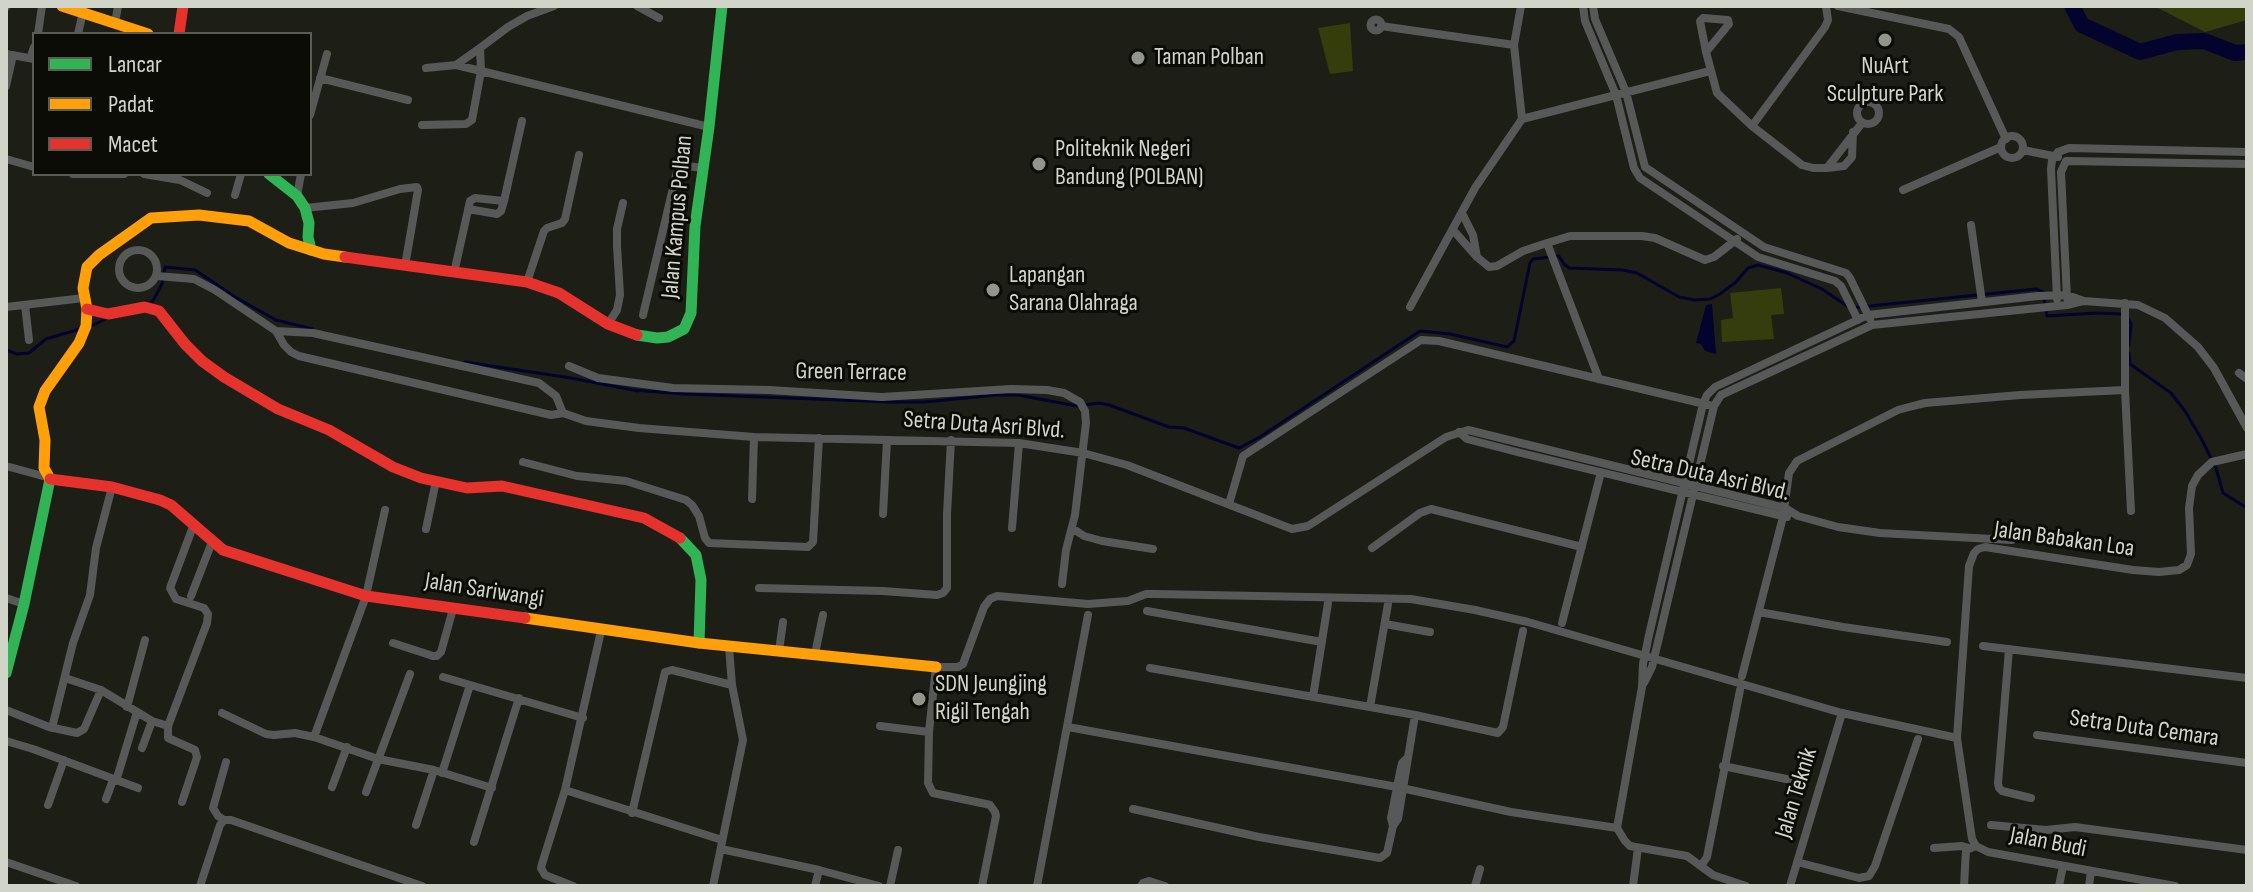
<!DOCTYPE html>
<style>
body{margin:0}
#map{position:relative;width:2253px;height:892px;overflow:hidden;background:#1d1f16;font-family:"Sofia Sans Condensed",sans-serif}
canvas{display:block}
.frame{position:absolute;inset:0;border:8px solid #d1d4c9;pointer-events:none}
.legend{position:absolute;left:32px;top:32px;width:280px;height:144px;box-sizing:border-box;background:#0a0c05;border:2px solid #5a5c53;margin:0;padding:10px 14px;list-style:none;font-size:24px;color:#d1d4c9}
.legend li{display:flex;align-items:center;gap:16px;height:40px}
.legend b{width:40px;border:2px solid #5a5c53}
</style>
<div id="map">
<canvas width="2253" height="892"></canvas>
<div class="frame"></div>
<ul class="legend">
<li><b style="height:10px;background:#30b455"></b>Lancar</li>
<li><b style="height:10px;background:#ff9f0a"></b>Padat</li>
<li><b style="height:10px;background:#e5322d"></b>Macet</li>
</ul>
</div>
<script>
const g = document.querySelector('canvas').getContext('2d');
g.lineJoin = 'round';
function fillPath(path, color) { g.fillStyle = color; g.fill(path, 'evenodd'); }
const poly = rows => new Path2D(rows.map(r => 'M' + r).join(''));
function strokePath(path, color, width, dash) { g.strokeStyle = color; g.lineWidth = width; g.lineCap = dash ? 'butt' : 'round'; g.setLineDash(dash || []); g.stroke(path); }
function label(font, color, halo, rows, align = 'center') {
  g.font = font + ' "Sofia Sans Condensed",sans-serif'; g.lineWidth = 6; g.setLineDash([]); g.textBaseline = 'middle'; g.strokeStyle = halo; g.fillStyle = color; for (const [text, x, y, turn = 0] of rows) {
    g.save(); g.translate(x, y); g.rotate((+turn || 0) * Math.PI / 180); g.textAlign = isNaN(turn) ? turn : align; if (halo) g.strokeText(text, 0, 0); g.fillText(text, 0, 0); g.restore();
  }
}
fillPath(poly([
 [2154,6,2247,6,2247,20,2205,32],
 [1350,23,1353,71,1330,74,1318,28],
 [1781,288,1784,314,1771,315,1774,339,1722,342,1721,320,1733,318,1730,293]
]), '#363d0c');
fillPath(poly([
 [1712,304,1716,354,1705,351,1701,344,1696,343,1706,305]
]), '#03032d');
strokePath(poly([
 [145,302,151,303,154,299,162,284,165,267,195,270,235,297,276,320,313,329],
 [2128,318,2131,324,2129,345],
 [91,326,110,317],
 [6,350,17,354,29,353,46,339,80,329],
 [2129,353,2130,364,2171,393,2185,411,2201,438,2216,468,2223,493,2247,508],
 [465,362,571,378,638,391,633,390,684,394,892,402,925,402,996,395,1018,395,1077,406,1099,403,1109,405,1169,427,1184,428,1239,448,1260,437,1420,331,1450,334,1507,347,1514,341,1530,263,1533,259,1559,256,1564,264,1569,268,1622,270,1637,273,1679,297,1695,300,1710,299,1720,294,1736,282,1748,268,1758,265,1787,273,1822,289,1850,308,2036,289,2043,292,2047,316,2096,313,2122,314]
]), '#03032d', 3);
strokePath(poly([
 [2072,6,2082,25,2140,52,2177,42,2204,41,2235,53,2247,52]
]), '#03032d', 16);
strokePath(poly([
 [554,6,527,16,508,27,480,48,481,71,709,127],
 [637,6,659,18],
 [1583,6,1585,21,1616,95,1634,168,1640,178,1758,257,1835,281,1841,286,1858,320],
 [1593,6,1595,19,1626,92,1645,167,1764,247,1846,273,1850,278,1870,319],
 [1838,6,1949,29,1959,37,2006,139],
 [6,7,6,6],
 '1370.5 25a5.5 5.5 0 1 1 11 0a5.5 5.5 0 1 1-11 0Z',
 [115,23,118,6],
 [1381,26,1514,45],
 [38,34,42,6],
 [78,34,83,12],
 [1706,52,1729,24,1728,20,1703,18,1700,21,1706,52,1717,93,1752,126,1802,165,1813,168,1827,168,1862,123],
 [6,54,34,59],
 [31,56,34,47],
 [426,68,456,65,480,48],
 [320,78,408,100],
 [6,86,13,55],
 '1857 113a11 11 0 1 1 22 0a11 11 0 1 1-22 0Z',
 [310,115,327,54],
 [1522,119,1710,71],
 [422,125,466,124,472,120,481,71,456,65],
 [1752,126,1825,27,1828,20,1826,6],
 '2001 147a11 11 0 1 1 22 0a11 11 0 1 1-22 0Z',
 [2023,150,2058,157],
 [6,159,34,167],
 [1827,168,1844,166,1852,157,1853,132],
 [73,174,124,174],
 [144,174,180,180,207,193],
 [1903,190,2001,147],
 [235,195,241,174],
 [297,196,301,174],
 [305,208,353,203,400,189,417,187,418,190,405,266],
 [468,209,497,214,501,211,504,201],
 [1462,213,1473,235,1477,257],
 [1971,225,1982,302],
 [1453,230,1477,257,1489,267,1497,266,1523,251,1547,243,1599,379],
 [1547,243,1570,236,1642,236,1655,238,1705,260,1714,257,1737,239],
 '119 269a19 19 0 1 1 38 0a19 19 0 1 1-38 0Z',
 [454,273,470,201,475,198,504,201,522,121],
 [157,276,194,279,215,290,276,331,284,345,291,352,299,356,551,415,563,413,586,421,639,428,754,437,1019,443,1083,453,1127,465,1292,529,1308,526,1446,437,1468,430,1785,508,1798,516,1838,527,1880,533,2012,540],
 [527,282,544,231,547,228,562,223,565,219,579,155],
 [2067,298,2061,172,2066,161,2247,164],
 [2057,299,2051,169,2052,160,2058,152,2069,148,2247,152],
 [2125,303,2125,390,2131,511],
 [25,305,29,340],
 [6,307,84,298],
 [1410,307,1475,188,1522,119,1514,45,1521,6],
 [643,315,678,167,680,165,703,168],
 [608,324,617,310,620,295,617,246,617,229,623,203],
 [276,331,313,333,539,383,556,396,563,413],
 [569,366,598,378,673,388,769,390,882,397,1011,389,1047,390,1064,393,1080,402,1085,411,1086,423,1075,515,1066,550,1062,584],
 [2239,373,2247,379],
 [1459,432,1467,439,1521,453,1787,517],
 [523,462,577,476,626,481,686,500,692,505,699,516,705,538,709,543,808,547,813,542,819,438],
 [6,466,50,478],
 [752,499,754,437],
 [1229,504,1243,456,1421,340,1439,341,1709,405],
 [883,514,887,440],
 [1012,528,1019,443],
 [1072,528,1084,536,1102,541,1153,549],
 [426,529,436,481],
 [1372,548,1420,513,1431,509,1582,547],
 [759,588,883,591,937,595,943,593,947,588,947,514,951,440],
 [191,596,212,542],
 [6,598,24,604],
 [1147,611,1322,642],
 [1759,612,1843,627,1947,642],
 [1562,623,1601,472],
 [1385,624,1430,632],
 [393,643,433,656,437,656,441,652,453,609],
 [1983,646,2247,678],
 [2009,649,1998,783,1999,788,2002,791,2031,798],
 [779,651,783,622],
 [815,654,823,615],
 [1150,668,1415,715,1498,733,1503,727,1523,631],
 [1742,676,1783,517,1789,473,1797,461,1898,410,1909,407,1925,403,2020,395,2125,390],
 [443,677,583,718],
 [65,678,101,690],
 [1644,683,1652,667,1714,406,1721,395,1872,325,2067,305,2083,301],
 [1313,697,1328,603],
 [127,707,145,640],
 [1370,707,1388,604],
 [6,710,49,727,77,733,84,729,101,690,152,721,168,726],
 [222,713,266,734,274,735,295,733,314,737,378,759,434,770,492,788],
 [880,726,929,732],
 [1068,727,1397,787,1511,812,1617,828],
 [52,728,73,643,90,595,96,548,112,487],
 [2037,735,2247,763],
 [314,737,366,596,385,510],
 [6,741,33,749,138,788],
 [142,748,152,721],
 [1723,766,1796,781],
 [442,773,470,685],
 [116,781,137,712],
 [332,787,347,747],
 [565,790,722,840],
 [366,792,410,674],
 [106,799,113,780],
 [182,802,197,757,195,750,168,738,168,726,207,623,208,614,204,608,176,599,170,588,194,524],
 [48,805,64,760],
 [1133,809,1259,837,1380,858,1387,853,1393,826,1398,819,1415,715],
 [632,813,665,672,672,670,732,685],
 [224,820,218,816,213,808,226,762],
 [416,825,434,770],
 [1991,825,2046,830,2075,827,2247,850],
 [1393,826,1391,818,1400,772,1402,763,1406,759],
 [1617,828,1642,687,1643,664,1649,635,1703,404,1707,395,1715,387,1868,315,2038,296,2067,295,2084,301,2138,305,2165,318,2198,347,2214,368,2247,428],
 [1617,828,1625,841,1630,846,1687,856,1713,875,1746,886],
 [474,842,519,698],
 [1934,848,1962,846,1969,848],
 [721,849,819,870,879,886],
 [6,862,76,886],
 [1797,862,1859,878,1869,876,1875,866,1918,739],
 [1701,866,1707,857,1740,690],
 [200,886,220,825,224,820,231,820,422,886],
 [573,886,545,875,541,868,542,864,565,790,601,631],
 [713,886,743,740,732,685,729,647],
 [815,886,819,870],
 [890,886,898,850],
 [982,886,996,816,995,812,990,805,986,804,933,793,928,783,929,732,936,667,958,667,963,664,984,607,990,599,997,596,1088,604,1128,601,1146,594,1155,594,1411,599,1475,610,1528,622,1842,713,1957,738],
 [1037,886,1088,615],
 [1141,886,1143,883,1149,881,1165,886],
 [1475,886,1480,869],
 [1633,886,1638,848],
 [1790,886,1842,713],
 [1964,886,1966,850,1976,846],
 [2059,886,2063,866],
 [2089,886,2091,871],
 [2175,886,1988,852,1976,846,1972,839,1957,738,1969,566,1974,553,1978,549,1985,547,2133,570,2159,572,2179,570,2187,565,2191,554,2189,508,2192,486,2198,475,2212,462,2247,454]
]), '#575959', 8);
strokePath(poly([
 [269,174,297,196,305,208,309,223,308,237,311,250],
 [637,335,657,338,668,337,684,329,691,313,695,226,709,127,722,6],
 [680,538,696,555,701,580,699,643],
 [6,673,24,604,50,479]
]), '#30b455', 11);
strokePath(poly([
 [62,6,148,34],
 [50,479,44,468,45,440,39,407,45,391,79,343,86,326,87,309,83,288,87,267,99,255,151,218,199,215,249,221,289,243,324,254,345,257],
 [525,618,699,643,936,667]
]), '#ff9f0a', 11);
strokePath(poly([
 [179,34,183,6],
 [345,257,527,282,559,293,608,324,637,335],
 [87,309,108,314,145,307,159,311,185,344,202,361,224,377,278,409,329,430,393,467,421,478,467,488,502,486,644,518,680,538],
 [50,479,112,487,160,500,171,505,223,550,366,596,525,618]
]), '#e5322d', 11);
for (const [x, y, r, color] of [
 [1885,40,8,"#92958a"],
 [1138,58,8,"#92958a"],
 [1039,164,8,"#92958a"],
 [993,290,8,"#92958a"],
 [919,699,8,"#92958a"]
]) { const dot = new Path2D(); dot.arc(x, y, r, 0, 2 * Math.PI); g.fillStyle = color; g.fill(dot); strokePath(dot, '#0a0c05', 3); }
label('24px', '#d1d4c9', '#0a0c05', [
 ["Taman Polban",1154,58],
 ["NuArt",1885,67,"center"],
 ["Sculpture Park",1885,95,"center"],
 ["Politeknik Negeri",1055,150],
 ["Bandung (POLBAN)",1055,178],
 ["Lapangan",1009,276],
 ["Sarana Olahraga",1009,304],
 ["SDN Jeungjing",935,685],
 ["Rigil Tengah",935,713]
], 'left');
label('24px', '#d1d4c9', '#0a0c05', [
 ["Jalan Kampus Polban",678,217,-85],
 ["Green Terrace",851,373,1],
 ["Setra Duta Asri Blvd.",984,426,4],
 ["Setra Duta Asri Blvd.",1710,476,13],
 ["Jalan Babakan Loa",2064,540,8],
 ["Jalan Sariwangi",484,591,9],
 ["Setra Duta Cemara",2144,729,8],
 ["Jalan Teknik",1797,793,-73],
 ["Jalan Budi",2048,843,11]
]);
</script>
